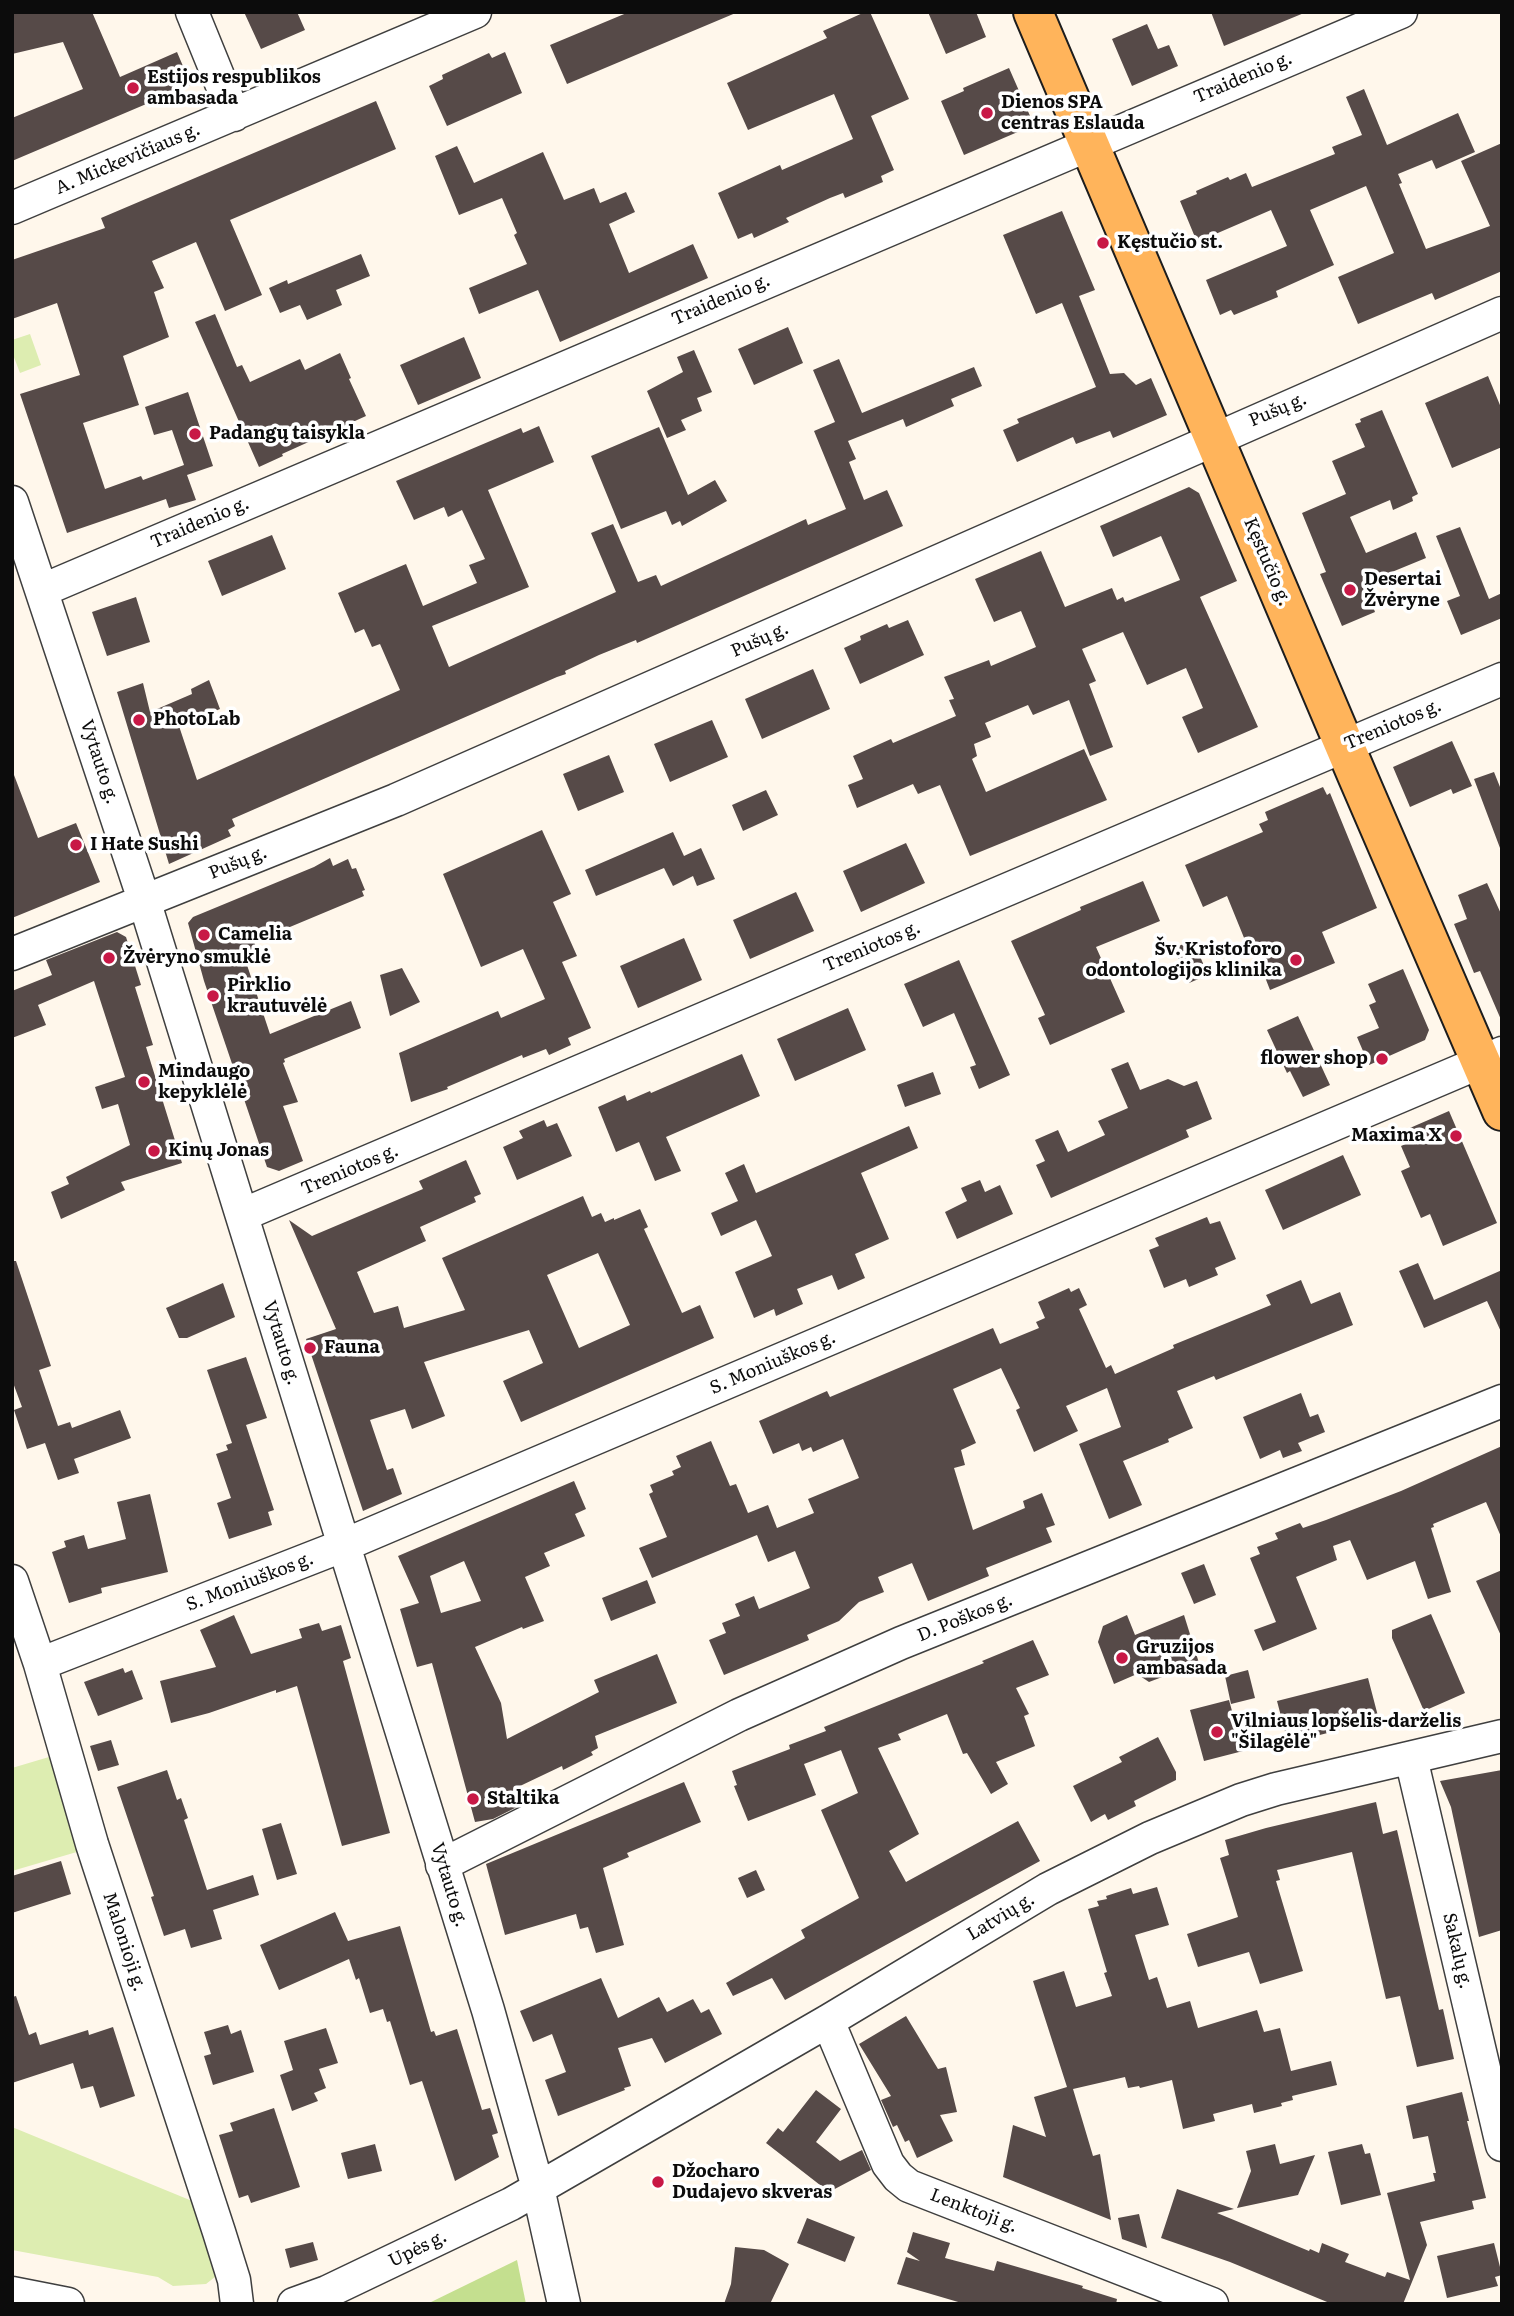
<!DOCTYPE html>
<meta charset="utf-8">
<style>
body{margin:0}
#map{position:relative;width:1514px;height:2316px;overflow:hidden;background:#fff7eb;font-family:Literata,serif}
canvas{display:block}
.frame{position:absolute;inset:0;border:14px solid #0c0c0c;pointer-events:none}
</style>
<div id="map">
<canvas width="1514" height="2316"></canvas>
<div class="frame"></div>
</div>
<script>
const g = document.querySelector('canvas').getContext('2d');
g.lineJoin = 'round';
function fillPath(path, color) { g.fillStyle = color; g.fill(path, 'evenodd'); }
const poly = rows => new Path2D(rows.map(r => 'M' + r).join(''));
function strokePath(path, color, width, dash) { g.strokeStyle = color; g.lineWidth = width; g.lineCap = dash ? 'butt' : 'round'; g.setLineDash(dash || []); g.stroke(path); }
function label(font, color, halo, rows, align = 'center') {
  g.font = font + ' Literata,serif'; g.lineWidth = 7; g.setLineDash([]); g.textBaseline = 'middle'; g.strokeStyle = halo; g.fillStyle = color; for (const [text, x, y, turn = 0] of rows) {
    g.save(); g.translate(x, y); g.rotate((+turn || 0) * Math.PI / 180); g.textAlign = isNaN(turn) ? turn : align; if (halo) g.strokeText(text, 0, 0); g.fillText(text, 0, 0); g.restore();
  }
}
fillPath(poly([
 [30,334,41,365,20,373,12,352,12,340],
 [59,1754,87,1849,12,1871,12,1768],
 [12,2127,197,2203,215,2277,206,2284,173,2286,158,2277,12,2250]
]), '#ddedb1');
fillPath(poly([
 [517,2260,526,2304,427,2304]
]), '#c4df8f');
fillPath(poly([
 [12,12,92,12,120,77,177,52,191,85,12,161,12,118,83,89,63,42,12,54],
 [244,12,297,12,305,30,261,49],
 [629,12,738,12,567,84,550,45],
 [865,12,870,12,909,99,871,116,894,170,881,176,883,182,845,198,843,193,830,198,786,218,789,222,754,238,752,233,738,239,718,193,780,165,782,170,853,139,834,94,748,130,727,83,827,38,823,31],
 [928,12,976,12,986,37,946,54],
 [1211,12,1304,12,1304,13,1224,46],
 [1147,24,1158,49,1169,45,1178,66,1132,86,1112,39],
 [505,52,522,93,447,126,429,86,443,79,442,75,489,53,492,58],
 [1009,68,1034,125,964,155,941,101,964,91,963,88],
 [1364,89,1387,145,1458,113,1475,152,1436,169,1432,160,1398,174,1402,183,1399,184,1426,249,1490,226,1461,161,1502,143,1502,271,1435,300,1432,293,1358,324,1338,277,1394,253,1366,186,1310,210,1334,265,1276,291,1278,297,1234,315,1231,310,1220,315,1206,280,1287,246,1271,210,1197,242,1180,201,1197,194,1196,191,1228,177,1230,180,1246,173,1252,187,1335,154,1332,147,1362,135,1346,97],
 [376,101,396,149,230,220,262,295,225,311,196,242,152,261,164,288,154,292,169,337,123,356,139,405,83,423,105,489,141,476,143,480,184,465,172,430,154,435,145,407,188,392,213,466,187,475,196,500,169,508,166,499,67,533,20,394,80,375,57,303,12,319,12,260,105,228,101,218],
 [457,146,474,183,543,152,564,200,594,188,600,203,626,192,635,212,609,224,629,273,693,244,708,278,560,342,538,290,479,314,469,288,527,264,514,235,517,233,502,198,459,215,435,156],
 [1062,211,1095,290,1079,296,1110,374,1124,373,1136,385,1151,378,1167,415,1113,438,1110,431,1076,444,1073,437,1017,462,1003,430,1019,423,1017,419,1096,387,1062,303,1036,314,1003,235],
 [361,254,370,276,336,290,342,305,307,320,300,305,280,313,269,288,287,280,288,284],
 [215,314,237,367,242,365,250,382,300,359,305,370,340,353,351,378,349,379,366,416,282,454,283,456,259,467,195,322],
 [788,327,803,363,754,385,738,349],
 [464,337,481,378,418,405,400,365],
 [694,350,712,392,697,398,702,411,681,420,686,430,667,438,647,391,683,372,677,357],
 [839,359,862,413,974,367,982,386,951,399,954,406,906,427,903,419,848,441,856,459,849,462,864,500,887,490,903,526,637,643,636,640,599,655,565,671,566,674,557,677,232,819,235,826,228,830,231,836,169,864,117,692,143,683,150,712,192,694,191,689,209,680,220,709,179,726,197,780,400,690,380,644,372,647,364,629,355,633,338,593,406,564,423,606,477,583,469,565,485,559,462,510,448,517,444,507,414,520,396,481,521,428,523,433,539,426,554,462,488,490,529,587,432,626,449,667,616,592,591,533,613,524,638,582,656,575,661,586,806,519,808,525,846,509,814,431,835,422,813,370],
 [1488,376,1502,410,1502,447,1452,468,1425,403],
 [1382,410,1418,494,1412,497,1413,501,1393,510,1390,500,1350,517,1366,553,1416,532,1426,558,1370,581,1377,596,1370,599,1375,612,1342,626,1320,574,1326,572,1302,513,1346,494,1332,461,1365,447,1355,424,1361,422,1360,419],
 [659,427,688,495,715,480,727,501,682,526,680,521,672,525,666,511,621,529,591,456],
 [1189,487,1199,493,1237,581,1200,597,1258,727,1198,753,1182,717,1203,708,1186,668,1147,685,1123,632,1082,649,1096,681,1089,684,1113,747,1090,756,1069,700,1033,715,1028,705,985,723,991,737,974,744,977,756,972,759,986,792,1084,749,1107,800,970,856,940,785,918,794,913,784,857,808,848,785,863,779,853,756,891,739,893,743,956,716,949,700,954,699,944,677,989,660,991,666,1036,647,1021,611,994,622,975,579,1041,551,1065,607,1112,588,1117,600,1123,597,1125,602,1180,580,1161,536,1113,557,1100,526],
 [1460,527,1489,599,1502,593,1502,618,1461,635,1447,601,1460,596,1436,536],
 [272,535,286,569,222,596,208,561],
 [136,597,150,642,107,656,92,612],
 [908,620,924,655,860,684,844,648,861,640,860,636,887,624,889,628],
 [813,669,830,709,762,739,745,699],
 [712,720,728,757,670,782,654,744],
 [1452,741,1472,786,1453,794,1451,789,1410,807,1393,767],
 [609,755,624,792,578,811,563,774],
 [1494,772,1502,792,1500,848,1474,779],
 [14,775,38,838,76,823,100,882,12,918],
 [1323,787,1327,795,1330,793,1377,908,1322,932,1335,963,1270,990,1256,954,1251,955,1227,896,1203,907,1185,865,1263,832,1259,824,1268,820,1265,812],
 [766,790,778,815,743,831,732,805],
 [542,830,571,894,553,902,577,956,562,962,591,1028,568,1038,571,1045,549,1055,546,1049,523,1058,522,1055,447,1087,448,1089,411,1102,399,1053,498,1011,501,1018,545,999,523,949,481,967,443,874],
 [673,832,684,856,701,848,715,879,697,886,693,876,673,886,664,868,596,896,585,870],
 [906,843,925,883,861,912,843,871],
 [330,858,333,866,348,859,352,869,356,868,365,890,362,891,364,896,254,942,260,956,246,962,270,1034,351,1001,361,1028,284,1059,285,1062,283,1063,298,1102,283,1106,303,1161,279,1171,267,1167,204,981,188,923,193,917,314,867],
 [1143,881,1160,921,1096,947,1125,1012,1050,1045,1038,1018,1045,1015,1011,941,1081,910,1080,907],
 [1487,883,1502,916,1502,1022,1480,971,1474,973,1454,924,1467,919,1458,895],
 [796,892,814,931,750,959,733,920],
 [117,932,126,937,141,985,135,987,153,1045,146,1047,182,1163,121,1182,125,1190,61,1219,51,1192,69,1184,66,1177,130,1145,118,1104,102,1109,95,1087,125,1077,94,981,38,1005,46,1025,12,1038,12,991,52,975,46,960],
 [684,938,702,980,638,1008,620,966],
 [1193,940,1208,975,1189,983,1174,948],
 [959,960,1010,1075,979,1089,970,1067,976,1065,954,1013,923,1027,904,984],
 [402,968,420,1002,390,1016,380,975],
 [1403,969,1429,1030,1425,1040,1369,1065,1357,1037,1379,1028,1369,1005,1376,1002,1368,984],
 [848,1008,866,1050,795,1081,777,1039],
 [1298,1016,1330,1085,1303,1097,1290,1071,1287,1073,1267,1030],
 [742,1054,760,1096,666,1137,681,1171,655,1181,639,1142,616,1152,598,1107,625,1095,627,1101,650,1091,651,1093],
 [1128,1062,1140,1090,1168,1079,1184,1086,1197,1081,1212,1119,1186,1130,1189,1137,1051,1198,1036,1165,1045,1161,1035,1140,1058,1130,1068,1152,1105,1135,1098,1121,1128,1108,1111,1069],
 [933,1072,941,1094,905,1107,897,1085],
 [1449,1111,1497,1223,1443,1246,1430,1214,1421,1218,1401,1171,1410,1167,1401,1146,1408,1143,1403,1131],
 [544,1120,547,1127,557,1123,572,1156,517,1180,503,1147,523,1138,519,1131],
 [909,1126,918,1148,861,1173,889,1239,855,1254,865,1278,838,1290,832,1275,797,1289,803,1304,776,1316,774,1309,754,1318,735,1272,772,1256,756,1220,721,1236,711,1213,738,1201,725,1173,744,1164,756,1193],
 [1343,1155,1361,1195,1283,1230,1265,1190],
 [466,1160,481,1194,474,1197,476,1202,420,1227,426,1241,357,1272,374,1313,398,1306,404,1328,465,1310,442,1258,583,1196,592,1217,601,1213,605,1222,614,1218,614,1220,640,1209,648,1227,644,1229,682,1313,700,1305,714,1338,521,1422,503,1381,543,1363,529,1330,424,1362,445,1416,412,1429,405,1409,370,1420,387,1470,393,1468,402,1494,363,1511,306,1339,336,1329,289,1220,312,1236,423,1189,419,1181],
 [598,1253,630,1325,579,1348,547,1275],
 [980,1180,985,1192,1000,1185,1013,1214,957,1239,945,1212,967,1201,961,1188],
 [1207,1217,1210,1224,1220,1221,1236,1259,1215,1268,1218,1275,1189,1287,1186,1279,1164,1288,1149,1250,1159,1246,1155,1238],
 [12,1261,16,1261,51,1366,39,1370,58,1426,70,1422,72,1428,120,1410,131,1438,74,1459,79,1473,58,1480,45,1443,27,1449,14,1410,22,1407,12,1380],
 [1418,1263,1434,1300,1502,1270,1502,1334,1487,1301,1424,1328,1399,1271],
 [1301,1280,1311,1304,1340,1292,1353,1325,1216,1380,1214,1376,1177,1391,1193,1428,1168,1439,1169,1442,1123,1461,1142,1505,1109,1519,1079,1444,1121,1427,1107,1388,1066,1406,1078,1431,1034,1452,1016,1410,1020,1408,1001,1368,953,1389,976,1443,961,1450,965,1465,954,1468,973,1530,1025,1508,1023,1501,1042,1493,1055,1525,1046,1528,1052,1542,986,1568,989,1576,928,1601,912,1563,878,1577,884,1592,859,1602,839,1621,807,1635,809,1640,724,1675,709,1640,726,1633,722,1623,740,1616,735,1604,754,1596,759,1609,810,1588,795,1551,768,1562,757,1535,652,1578,639,1548,667,1537,649,1494,653,1492,650,1485,674,1475,672,1471,681,1467,676,1456,711,1441,730,1486,736,1484,748,1513,768,1505,777,1528,814,1513,808,1499,859,1478,843,1439,813,1452,811,1447,802,1451,799,1443,773,1454,759,1421,827,1391,830,1397,993,1328,1000,1344,1039,1328,1036,1322,1045,1318,1038,1302,1069,1288,1071,1292,1079,1288,1087,1305,1079,1309,1106,1368,1111,1365,1115,1374,1174,1348,1173,1345,1271,1305,1266,1295],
 [223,1283,235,1317,187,1338,179,1338,166,1308],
 [246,1357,267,1418,246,1425,274,1510,268,1512,272,1525,229,1539,217,1503,231,1498,216,1454,228,1450,226,1445,232,1443,207,1370],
 [1301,1393,1310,1417,1318,1414,1325,1432,1298,1443,1302,1451,1283,1458,1280,1450,1260,1459,1243,1417],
 [1502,1446,1502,1539,1486,1502,1433,1524,1434,1527,1431,1528,1451,1592,1428,1599,1415,1561,1367,1580,1350,1540,1333,1546,1337,1560,1296,1577,1317,1629,1263,1651,1254,1630,1276,1622,1250,1558,1260,1554,1257,1547,1278,1539,1275,1533,1300,1523,1303,1528,1326,1520,1401,1491],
 [574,1481,586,1509,575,1514,585,1536,544,1553,550,1566,525,1577,544,1621,523,1629,522,1627,475,1647,501,1703,507,1739,599,1692,594,1680,657,1654,677,1703,595,1736,598,1748,591,1752,593,1755,563,1770,562,1766,520,1786,527,1802,493,1819,475,1822,432,1663,417,1667,400,1609,419,1603,398,1556],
 [464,1561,481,1601,441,1613,430,1576],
 [150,1494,168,1572,101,1588,102,1593,69,1603,52,1552,66,1547,64,1541,84,1535,88,1549,126,1539,117,1502],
 [1204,1564,1216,1595,1194,1604,1181,1573],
 [1502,1570,1502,1638,1476,1581],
 [647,1580,656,1603,611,1621,602,1598],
 [1431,1614,1465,1693,1424,1711,1392,1638,1392,1630],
 [234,1615,251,1654,302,1638,299,1629,319,1623,322,1631,341,1625,351,1658,343,1661,390,1833,342,1846,297,1686,276,1693,276,1690,209,1713,171,1723,160,1681,216,1667,200,1630],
 [1127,1615,1135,1635,1184,1615,1199,1663,1149,1682,1137,1674,1114,1684,1098,1642,1103,1626],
 [1033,1640,1049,1675,1016,1688,1029,1714,1024,1716,1035,1746,996,1762,1008,1784,991,1794,967,1753,963,1754,947,1714,898,1734,901,1740,878,1748,919,1834,889,1851,906,1882,1018,1821,1040,1861,785,2000,772,1978,733,1996,726,1983,805,1938,801,1930,859,1898,821,1810,858,1793,841,1750,804,1764,816,1795,748,1821,734,1786,737,1785,732,1771,790,1749,789,1745,826,1731,824,1727,984,1663,982,1661],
 [123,1668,125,1673,132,1670,143,1699,98,1716,84,1682],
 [1248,1670,1255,1698,1231,1704,1225,1676],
 [1368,1678,1379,1720,1288,1743,1277,1701],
 [1229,1700,1243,1751,1204,1761,1190,1710],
 [1158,1737,1176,1772,1176,1780,1134,1801,1136,1806,1108,1820,1105,1814,1091,1822,1073,1786,1122,1762,1119,1757],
 [111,1740,119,1765,98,1771,90,1746],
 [167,1770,177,1800,181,1798,188,1818,184,1820,207,1890,253,1875,259,1895,213,1910,222,1939,191,1948,185,1929,164,1936,151,1897,154,1896,117,1787],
 [1502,1770,1502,1930,1479,1937,1451,1807,1440,1781],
 [684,1782,701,1822,627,1853,629,1857,603,1868,624,1945,596,1953,588,1927,580,1929,576,1914,505,1935,486,1864],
 [1376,1802,1383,1834,1397,1830,1439,2010,1443,2009,1454,2059,1417,2067,1400,1996,1386,1999,1352,1852,1277,1870,1280,1880,1276,1881,1303,1971,1260,1984,1249,1952,1198,1967,1187,1934,1238,1917,1220,1858,1229,1855,1225,1840,1266,1828],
 [281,1823,297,1874,277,1880,262,1829],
 [61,1861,71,1894,12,1913,12,1876],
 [756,1870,765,1890,747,1898,738,1878],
 [1157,1887,1169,1925,1135,1935,1149,1980,1157,1977,1167,2008,1190,2001,1198,2028,1257,2010,1264,2032,1280,2028,1291,2071,1331,2061,1337,2085,1292,2096,1293,2100,1281,2103,1282,2106,1254,2113,1252,2104,1213,2114,1215,2121,1183,2129,1172,2080,1140,2088,1139,2086,1128,2088,1125,2077,1073,2089,1093,2156,1100,2154,1111,2220,1003,2177,1013,2125,1046,2137,1034,2097,1067,2087,1033,1981,1064,1971,1076,2007,1112,1996,1104,1973,1107,1972,1088,1909,1099,1906,1097,1901,1107,1899,1106,1896,1131,1888,1133,1894],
 [335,1912,348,1941,400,1926,431,2032,434,2031,436,2036,457,2029,482,2110,490,2108,498,2133,492,2135,499,2157,455,2181,422,2081,410,2085,390,2021,387,2022,383,2009,370,2013,359,1978,356,1980,349,1959,279,1990,260,1945],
 [601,1978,618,2018,659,1997,667,2012,693,1999,701,2013,709,2009,722,2034,665,2063,652,2038,618,2048,631,2086,624,2088,625,2090,558,2116,545,2080,566,2072,552,2034,533,2042,520,2011],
 [16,1996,29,2035,36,2032,40,2045,88,2030,89,2035,113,2027,135,2096,100,2108,93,2086,81,2089,73,2063,12,2083,12,1997],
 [906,2016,938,2069,946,2067,957,2112,940,2115,953,2141,917,2158,909,2140,905,2142,897,2125,893,2127,881,2100,891,2096,859,2044],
 [228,2025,231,2034,241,2030,254,2072,213,2085,204,2056,211,2054,204,2032],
 [326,2028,338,2063,319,2069,326,2088,314,2093,318,2101,292,2111,280,2075,293,2070,284,2041],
 [816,2090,841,2109,816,2142,840,2161,862,2150,871,2170,829,2192,766,2143,778,2128,783,2132],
 [1462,2092,1469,2121,1467,2121,1486,2198,1472,2201,1474,2209,1420,2222,1427,2245,1403,2304,1332,2304,1230,2262,1161,2238,1177,2189,1234,2209,1217,2213,1309,2251,1310,2249,1319,2253,1322,2243,1349,2254,1345,2262,1385,2277,1387,2272,1410,2280,1387,2193,1435,2181,1433,2173,1436,2173,1428,2136,1413,2139,1406,2106],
 [274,2108,300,2187,251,2203,248,2195,239,2198,219,2135,233,2131,230,2123],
 [375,2144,382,2171,348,2179,341,2153],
 [1275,2144,1280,2164,1315,2155,1298,2195,1237,2208,1251,2171,1246,2151],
 [1362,2144,1365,2154,1370,2153,1381,2195,1341,2205,1328,2152],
 [1139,2214,1147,2248,1122,2239,1118,2218],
 [807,2218,855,2237,845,2262,797,2243],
 [913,2232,950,2243,945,2258,994,2271,997,2261,1083,2286,1082,2288,1117,2299,1116,2304,965,2304,897,2284,906,2257,920,2261,907,2252],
 [313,2242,318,2260,290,2268,285,2249],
 [1494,2243,1502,2275,1495,2277,1498,2286,1447,2298,1437,2256],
 [735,2247,764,2250,789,2264,770,2304,724,2304,731,2284]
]), '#564a48');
const minor = poly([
 [192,12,234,115],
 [12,208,475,12],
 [12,502,144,900,488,2010,538,2188,564,2304],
 [43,590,1401,12],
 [12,954,396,800,1502,313],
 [242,1215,1502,679],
 [12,1581,40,1664,92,1844,219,2232,234,2280,237,2304],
 [40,1664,342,1546,1502,1053],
 [1411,1758,1502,2145],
 [442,1865,739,1715,901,1643,1502,1401],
 [828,2021,888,2164,898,2177,909,2186,1212,2304],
 [12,2293,68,2304],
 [294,2304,327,2292,511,2204,828,2021,1048,1889,1150,1838,1241,1800,1276,1789,1502,1736]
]);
const major = poly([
 [1033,12,1357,775,1502,1111]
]);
strokePath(minor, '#3f3f3f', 35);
strokePath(major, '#1d1d1d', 42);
strokePath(minor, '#fff', 32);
strokePath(major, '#ffb45b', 38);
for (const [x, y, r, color] of [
 [133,88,7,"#c81846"],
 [987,113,7,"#c81846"],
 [1103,243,7,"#c81846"],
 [195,434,7,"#c81846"],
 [1350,590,7,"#c81846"],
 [139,720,7,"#c81846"],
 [76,845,7,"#c81846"],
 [204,935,7,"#c81846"],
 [109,958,7,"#c81846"],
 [1296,960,7,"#c81846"],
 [213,996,7,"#c81846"],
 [1382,1059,7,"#c81846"],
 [144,1082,7,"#c81846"],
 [1456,1136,7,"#c81846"],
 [154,1151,7,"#c81846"],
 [310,1348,7,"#c81846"],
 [1122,1658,7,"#c81846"],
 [1217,1732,7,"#c81846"],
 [473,1799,7,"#c81846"],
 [658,2182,7,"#c81846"]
]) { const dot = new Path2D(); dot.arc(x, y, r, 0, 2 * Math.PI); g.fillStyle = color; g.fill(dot); strokePath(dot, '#fff', 2.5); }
label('bold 18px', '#0c0c0c', '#fff', [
 ["Estijos respublikos",147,78],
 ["ambasada",147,99],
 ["Dienos SPA",1001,103],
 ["centras Eslauda",1001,124],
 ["Kęstučio st.",1117,243],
 ["Padangų taisykla",209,434],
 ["Desertai",1364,580],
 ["Žvėryne",1364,601],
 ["PhotoLab",153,720],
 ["I Hate Sushi",90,845],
 ["Camelia",218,935],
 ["Šv. Kristoforo",1282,950,"right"],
 ["odontologijos klinika",1282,971,"right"],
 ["Žvėryno smuklė",123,958],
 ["Pirklio",227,986],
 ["krautuvėlė",227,1007],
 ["flower shop",1368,1059,"right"],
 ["Mindaugo",158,1072],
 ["kepyklėlė",158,1093],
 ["Maxima X",1442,1136,"right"],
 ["Kinų Jonas",168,1151],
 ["Fauna",324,1348],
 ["Gruzijos",1136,1648],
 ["ambasada",1136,1669],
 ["Vilniaus lopšelis-darželis",1231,1722],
 ["\"Šilagėlė\"",1231,1743],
 ["Staltika",487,1799],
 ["Džocharo",672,2172],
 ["Dudajevo skveras",672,2193]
], 'left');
label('18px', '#0c0c0c', '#fff', [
 ["Traidenio g.",1243,78,-23],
 ["A. Mickevičiaus g.",128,159,-23],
 ["Traidenio g.",721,300,-23],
 ["Pušų g.",1278,410,-23],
 ["Traidenio g.",200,523,-23],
 ["Kęstučio g.",1267,562,67],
 ["Pušų g.",760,640,-24],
 ["Treniotos g.",1393,725,-23],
 ["Vytauto g.",99,762,72],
 ["Pušų g.",238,863,-22],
 ["Treniotos g.",872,947,-23],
 ["Treniotos g.",350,1170,-23],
 ["Vytauto g.",281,1343,73],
 ["S. Moniuškos g.",773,1363,-23],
 ["S. Moniuškos g.",250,1582,-21],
 ["D. Poškos g.",965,1618,-22],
 ["Vytauto g.",449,1885,73],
 ["Latvių g.",1001,1917,-31],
 ["Malonioji g.",124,1942,72],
 ["Sakalų g.",1457,1951,77],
 ["Lenktoji g.",974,2211,21],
 ["Upės g.",418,2249,-26]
]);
</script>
